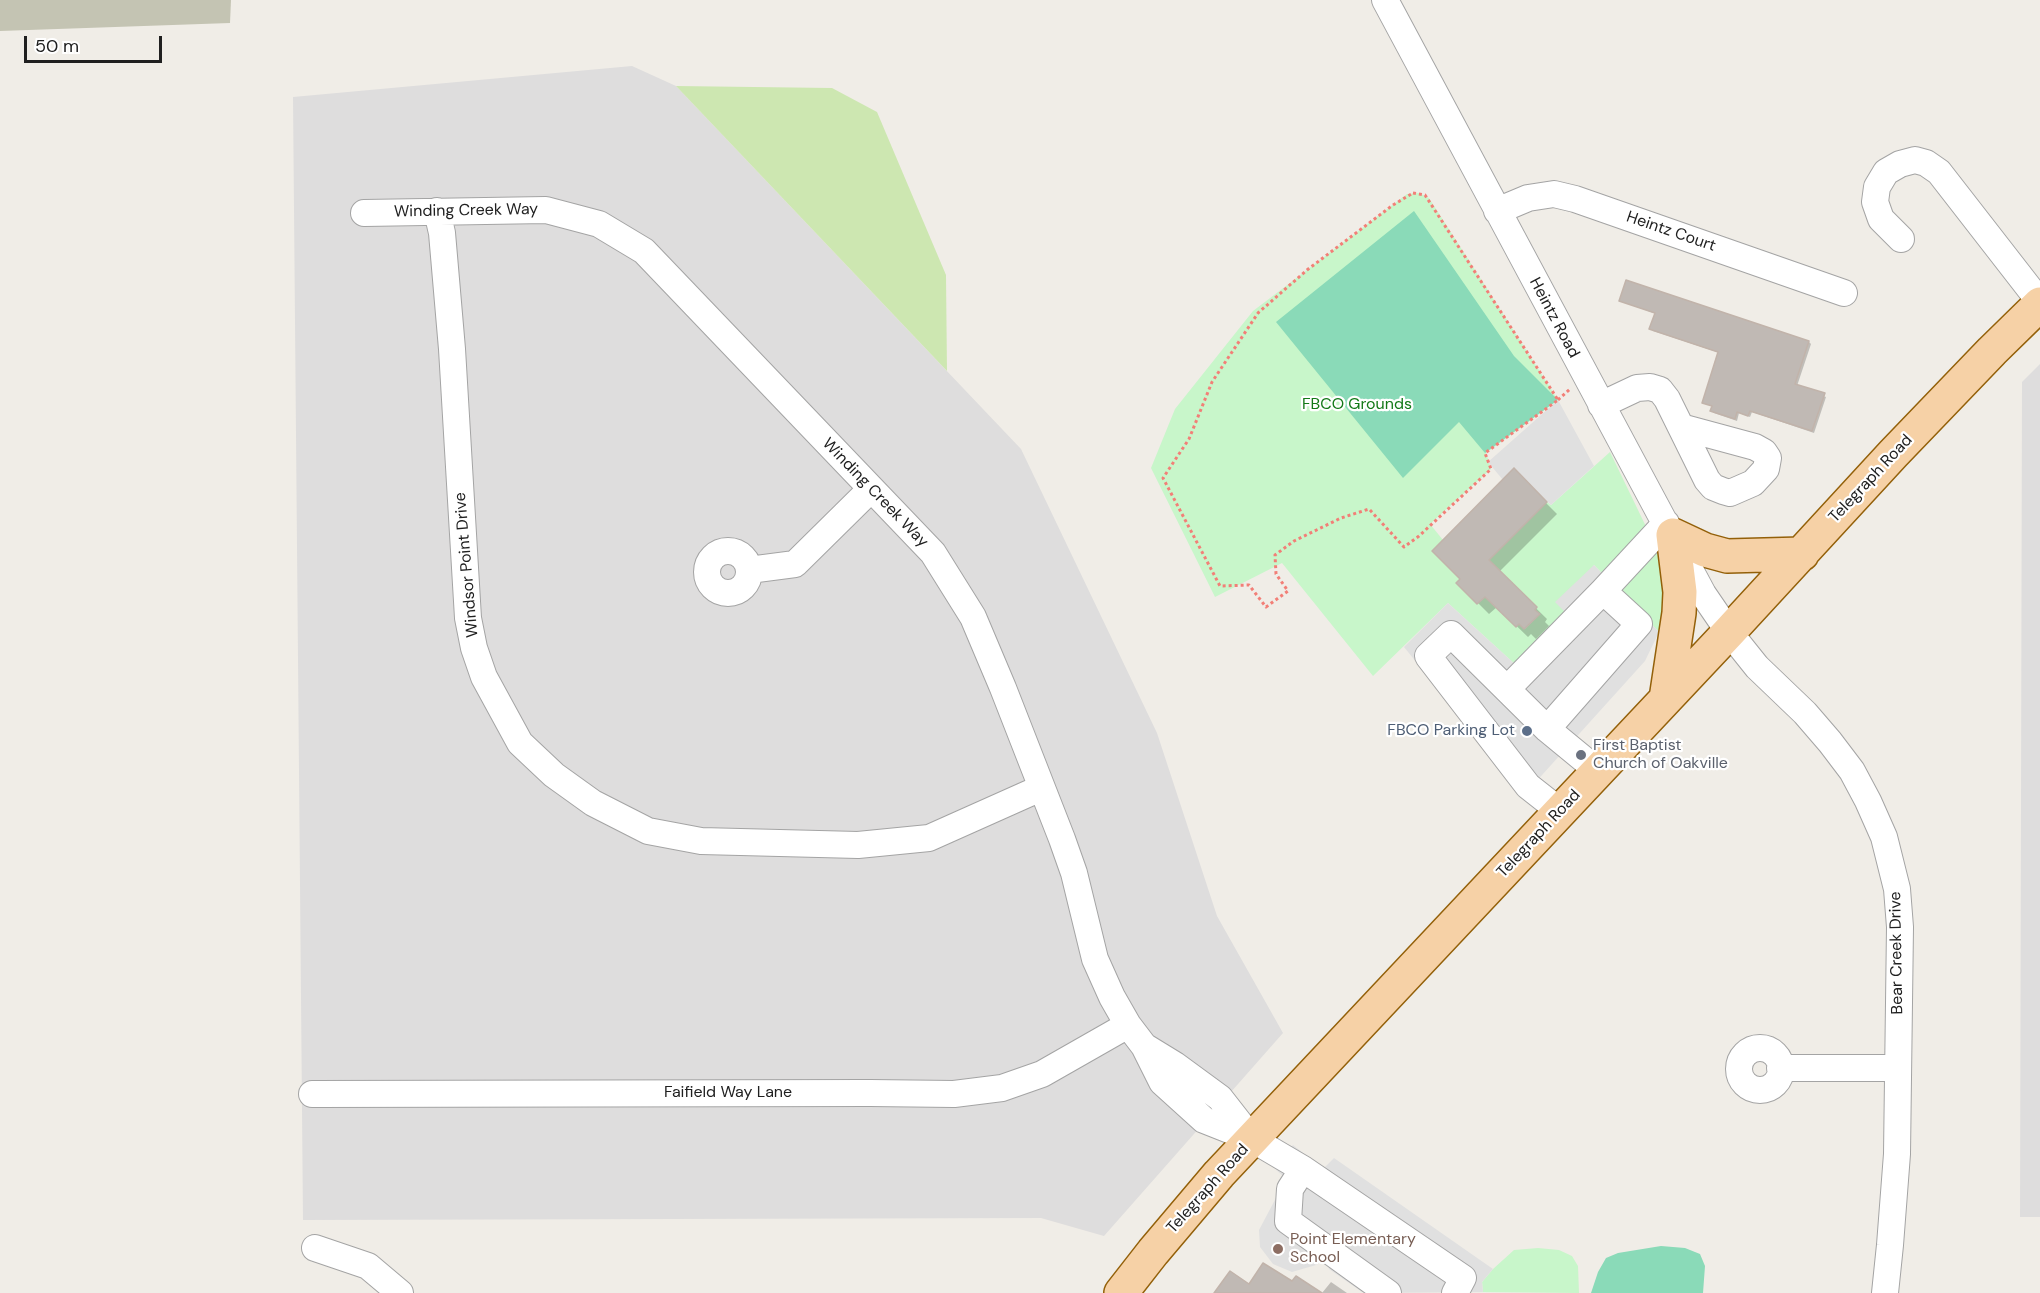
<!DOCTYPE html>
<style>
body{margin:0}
#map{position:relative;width:2040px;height:1293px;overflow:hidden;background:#f0ede7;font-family:"DM Sans",sans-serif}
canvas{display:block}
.scale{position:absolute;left:24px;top:36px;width:138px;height:27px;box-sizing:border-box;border:3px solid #202020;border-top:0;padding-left:8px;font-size:18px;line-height:21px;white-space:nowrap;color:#202020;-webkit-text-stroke:4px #fff;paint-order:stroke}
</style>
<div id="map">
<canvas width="2040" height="1293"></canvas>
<div class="scale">50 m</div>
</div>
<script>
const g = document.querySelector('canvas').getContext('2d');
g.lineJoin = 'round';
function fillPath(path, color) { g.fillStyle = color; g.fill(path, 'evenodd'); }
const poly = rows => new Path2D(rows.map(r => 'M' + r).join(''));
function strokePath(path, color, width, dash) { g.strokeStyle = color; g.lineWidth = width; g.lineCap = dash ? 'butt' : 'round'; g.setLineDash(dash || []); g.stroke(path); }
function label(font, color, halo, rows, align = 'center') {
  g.font = font + ' "DM Sans",sans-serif'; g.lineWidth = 4.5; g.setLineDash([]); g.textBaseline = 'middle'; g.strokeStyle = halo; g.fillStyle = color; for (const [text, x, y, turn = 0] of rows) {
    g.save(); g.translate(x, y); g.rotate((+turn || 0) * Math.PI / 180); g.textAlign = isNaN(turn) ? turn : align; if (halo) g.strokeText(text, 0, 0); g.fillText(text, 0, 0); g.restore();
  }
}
fillPath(poly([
 [632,66,676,86,1021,449,1157,733,1217,916,1283,1033,1104,1236,1041,1218,303,1220,293,97],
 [2040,364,2040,1217,2020,1217,2022,382]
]), '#dedddd');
fillPath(poly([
 [0,0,231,0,230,23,0,31]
]), '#c4c4b3');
fillPath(poly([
 [676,86,832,88,877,112,946,275,947,371]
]), '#cde7b1');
fillPath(poly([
 [1419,193,1429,198,1558,400,1486,453,1491,469,1430,524,1443,540,1432,551,1460,579,1457,584,1477,604,1485,597,1516,627,1519,624,1525,629,1539,615,1535,610,1537,607,1489,560,1547,502,1551,505,1610,452,1667,570,1664,637,1594,565,1571,617,1518,667,1448,603,1373,676,1282,563,1215,597,1151,468,1175,409,1253,311,1407,194],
 [1538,1248,1559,1250,1572,1256,1578,1266,1579,1293,1483,1292,1482,1282,1493,1269,1514,1250]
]), '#c8f6ca');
fillPath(poly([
 [1414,211,1514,356,1558,400,1485,453,1459,422,1403,478,1276,322],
 [1661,1246,1685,1248,1700,1254,1705,1266,1703,1293,1591,1293,1598,1272,1606,1258,1618,1253]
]), '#8adab8');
fillPath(poly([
 [1558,400,1594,466,1551,505,1514,469,1503,480,1488,462],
 [1594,565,1659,632,1645,661,1524,795,1404,647,1448,603,1518,667,1570,617,1555,602],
 [1293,1145,1323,1169,1334,1158,1493,1269,1482,1282,1483,1292,1370,1293,1367,1289,1362,1292,1329,1269,1327,1259,1316,1265,1292,1272,1273,1264,1260,1247,1259,1230,1286,1179,1273,1167]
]), '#e0e0e0');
fillPath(poly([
 [1621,301,1809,342,1811,344,1797,386,1826,397,1814,433,1752,412,1750,417,1739,413,1737,421,1714,413,1712,411,1713,407,1703,402,1720,353,1653,331,1651,329,1656,314],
 [1514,471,1557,514,1499,572,1547,619,1545,622,1549,626,1536,639,1531,634,1528,637,1497,607,1489,614,1458,583],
 [1331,1282,1347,1293,1322,1293]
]), '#0003');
const building = poly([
 [1626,280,1809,341,1795,384,1825,393,1812,431,1750,411,1748,416,1737,412,1735,419,1710,411,1712,406,1702,403,1718,352,1649,329,1655,313,1619,301,1626,280],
 [1514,468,1547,502,1489,560,1537,607,1535,610,1540,614,1524,629,1519,624,1516,627,1485,597,1477,604,1456,583,1460,579,1432,551,1514,468],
 [1263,1263,1292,1281,1296,1276,1322,1293,1214,1293,1230,1271,1249,1284,1263,1263]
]);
fillPath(building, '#c0b9b4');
strokePath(building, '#c1b3aa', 1.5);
const minor = poly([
 [1385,0,1703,594,1729,632,1757,667,1805,713,1830,742,1852,771,1868,801,1884,837,1897,889,1900,927,1897,1154,1890,1245,1885,1293],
 [437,211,442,233,452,349,468,618,474,648,484,677,520,743,554,775,593,803,648,831,701,841,858,845,929,838,1041,788],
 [1497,211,1528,198,1554,194,1575,199,1844,293],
 [364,213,546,210,599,224,644,251,933,553,973,617,1003,688,1062,839,1074,873,1095,959,1112,997,1128,1025,1144,1046,1162,1082,1204,1120,1252,1139,1303,1169,1463,1278,1455,1293],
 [1901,239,1881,219,1875,202,1877,187,1886,172,1900,164,1915,160,1926,163,1939,172,2040,302],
 [1601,405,1637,388,1650,387,1660,390,1667,399,1707,480,1713,487,1723,491,1730,493,1753,483,1766,469,1768,458,1764,452,1755,447,1681,427],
 '707 572a21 21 0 1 1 42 0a21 21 0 1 1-42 0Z',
 [749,570,795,564,871,489],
 [1603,591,1666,523],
 [1507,689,1603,591,1639,624,1547,729],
 [1561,812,1528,786,1428,656,1451,634,1547,729,1598,771],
 [1144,1046,1175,1065,1220,1098,1252,1139],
 '1739 1069a21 21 0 1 1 42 0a21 21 0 1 1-42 0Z',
 [1780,1068,1898,1068],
 [312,1094,870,1093,954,1094,1002,1088,1042,1074,1128,1025],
 [1303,1169,1290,1189,1288,1221,1388,1293],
 [315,1248,368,1266,400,1293]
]);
const major = poly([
 [1673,535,1705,550,1727,556,1802,554],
 [1666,699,1679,613,1680,592,1673,535],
 [1121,1293,1153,1252,1219,1174,1729,632,1893,454,1992,351,2040,304]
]);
strokePath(minor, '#a4a4a4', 28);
strokePath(major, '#936009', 36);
strokePath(poly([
 [1413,193,1425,195,1558,400,1485,453,1491,469,1419,536,1404,547,1369,509,1341,518,1294,541,1275,555,1276,574,1288,591,1266,607,1249,585,1220,586,1163,478,1189,439,1212,382,1258,313,1307,270,1393,205,1413,193],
 [1558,400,1570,389]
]), '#f27f77', 3, [3, 3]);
strokePath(minor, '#fff', 26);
strokePath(major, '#f6d1a6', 33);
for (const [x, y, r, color] of [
 [1527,731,6,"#5c6f8a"],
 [1581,755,6,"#6b7280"],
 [1278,1249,6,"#8d6e63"]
]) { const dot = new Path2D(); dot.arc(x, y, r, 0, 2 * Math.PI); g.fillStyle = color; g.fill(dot); strokePath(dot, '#fff', 2); }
label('16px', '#202020', '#fff', [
 ["Winding Creek Way",466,211,-1],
 ["Heintz Court",1671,232,19],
 ["Heintz Road",1554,318,62],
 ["Telegraph Road",1871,479,-47],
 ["Winding Creek Way",875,493,46],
 ["Windsor Point Drive",467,565,-95],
 ["Telegraph Road",1539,834,-47],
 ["Bear Creek Drive",1897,953,-91],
 ["Faifield Way Lane",728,1093],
 ["Telegraph Road",1208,1189,-48]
]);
label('16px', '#137917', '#fff', [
 ["FBCO Grounds",1357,405]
]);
label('16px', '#4e5e75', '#fff', [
 ["FBCO Parking Lot",1515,731]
], 'right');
label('16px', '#5b616d', '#fff', [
 ["First Baptist",1593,746],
 ["Church of Oakville",1593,764]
], 'left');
label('16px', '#785e54', '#fff', [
 ["Point Elementary",1290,1240],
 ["School",1290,1258]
], 'left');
</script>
